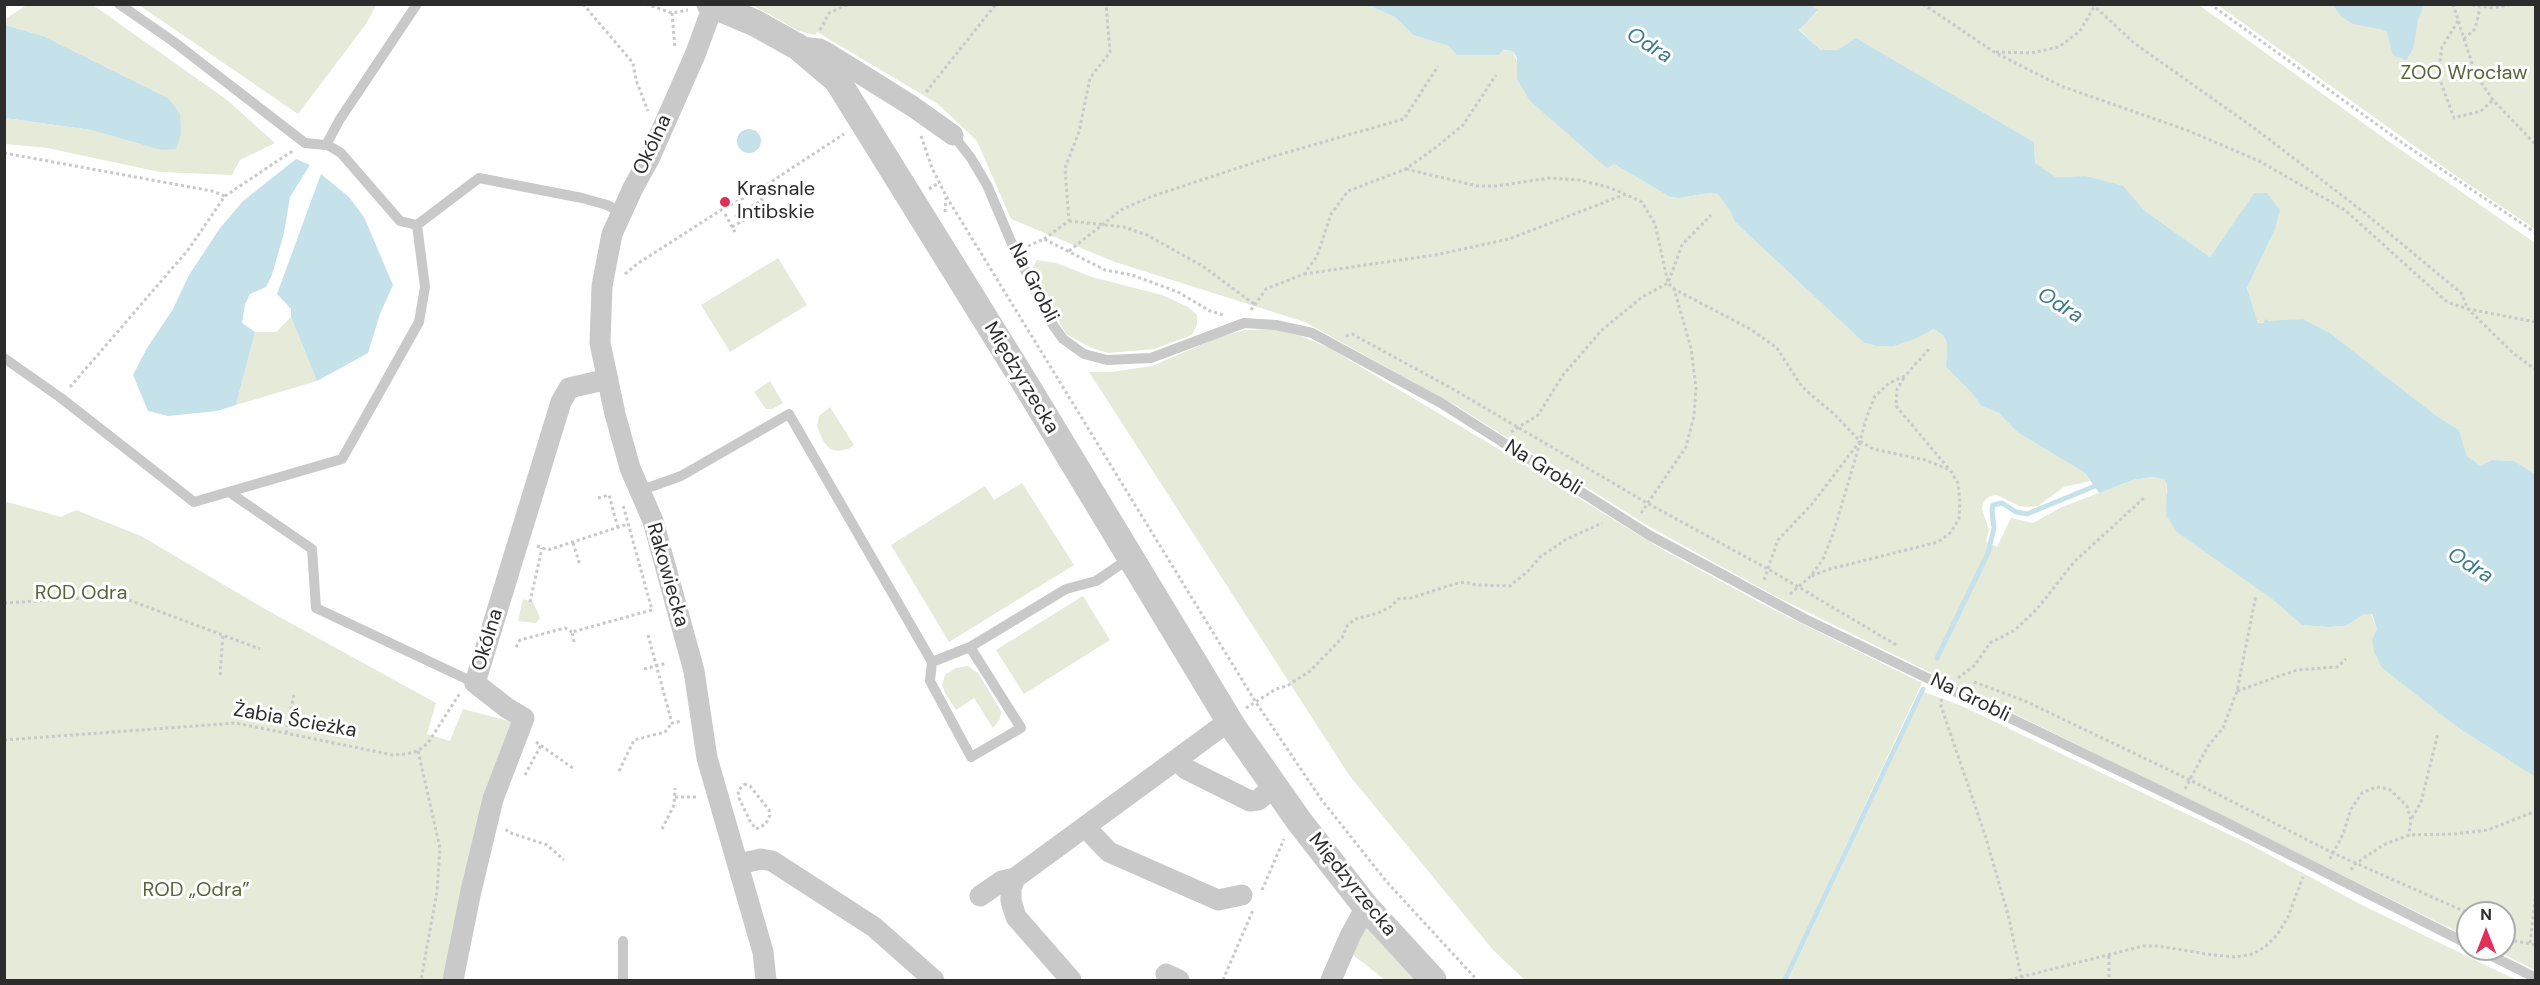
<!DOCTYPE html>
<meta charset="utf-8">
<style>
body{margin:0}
#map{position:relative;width:2540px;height:985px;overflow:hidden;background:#fff;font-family:"DM Sans",sans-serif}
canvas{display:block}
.frame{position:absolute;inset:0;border:6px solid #2c2c2c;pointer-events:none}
.north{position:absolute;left:2456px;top:901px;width:60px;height:60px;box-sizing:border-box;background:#fff;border:2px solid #ababab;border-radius:50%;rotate:0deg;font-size:16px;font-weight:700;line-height:24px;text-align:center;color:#2c2c2c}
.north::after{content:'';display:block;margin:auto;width:21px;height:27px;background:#e12f59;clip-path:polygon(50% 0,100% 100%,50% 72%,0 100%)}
</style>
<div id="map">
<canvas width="2540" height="985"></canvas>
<div class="frame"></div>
<div class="north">N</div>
</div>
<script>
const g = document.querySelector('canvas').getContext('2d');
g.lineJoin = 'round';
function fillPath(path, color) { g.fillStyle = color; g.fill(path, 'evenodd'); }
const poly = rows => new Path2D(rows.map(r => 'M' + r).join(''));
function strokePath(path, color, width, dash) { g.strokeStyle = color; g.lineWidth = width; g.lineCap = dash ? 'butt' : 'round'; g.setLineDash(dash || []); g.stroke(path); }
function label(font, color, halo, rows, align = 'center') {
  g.font = font + ' "DM Sans",sans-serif'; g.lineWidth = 6; g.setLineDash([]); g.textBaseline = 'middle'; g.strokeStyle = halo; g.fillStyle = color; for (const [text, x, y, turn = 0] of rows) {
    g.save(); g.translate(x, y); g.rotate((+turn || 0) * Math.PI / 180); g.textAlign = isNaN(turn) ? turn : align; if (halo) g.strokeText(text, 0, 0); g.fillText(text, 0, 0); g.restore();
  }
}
fillPath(poly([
 [27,5,93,5,227,100,275,143,240,160,232,175,160,172,47,148,5,144,4,118,91,130,161,150,168,98,43,36,5,25,5,19],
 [139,5,376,5,366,24,298,114],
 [752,5,1368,5,1395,17,1413,35,1449,46,1513,51,1530,101,1557,123,1614,164,1670,197,1680,198,1709,193,1718,194,1732,212,1735,222,1863,342,1915,339,1934,329,1943,335,1947,344,1946,367,1972,393,1981,406,1999,413,2017,432,2085,473,2090,481,2064,487,2038,506,2029,507,2019,506,1997,495,1990,496,1984,501,1982,509,1989,530,1986,541,1997,547,2011,518,2033,523,2062,507,2133,480,2152,477,2164,479,2167,485,2166,493,2302,625,2329,627,2345,626,2365,614,2371,614,2377,629,2372,639,2382,668,2457,727,2535,777,2535,970,2492,949,2504,949,2504,913,2468,913,2468,937,1773,595,1650,527,1458,407,1305,322,1115,262,1011,219,977,141,938,104,817,32,815,35,799,31],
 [1810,5,2199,5,2388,141,2535,243,2535,474,2514,461,2492,460,2481,466,2467,456,2459,430,2438,417,2330,333,2303,319,2258,323,2247,288,2275,229,2254,193,2210,257,2145,211,2123,187,2086,176,2056,177,2035,163,2034,142,1856,38,1837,50,1821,50,1799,29,1818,11],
 [2218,5,2535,5,2535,229,2452,173],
 [778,258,807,305,730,352,701,305],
 [1037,260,1056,263,1092,277,1162,295,1188,307,1197,315,1197,325,1192,335,1154,349,1108,353,1092,348,1066,334,1032,269],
 [291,317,317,381,236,405,255,332,276,332],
 [1274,329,1301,336,1329,348,1512,457,1665,551,1774,610,1922,683,1783,980,1525,980,1494,951,1349,775,1089,372,1111,372,1152,366,1219,337,1245,330],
 [770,381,783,403,772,409,766,409,754,392],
 [830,407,854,445,848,449,838,451,830,449,823,441,817,426,819,416],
 [1022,483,1074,565,949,642,891,545,985,486,994,500],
 [4,501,61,517,76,510,141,536,265,609,436,703,427,734,450,741,463,709,516,723,446,980,5,980],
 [1083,596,1110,640,1024,694,996,650],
 [523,599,533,602,540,618,536,623,518,621],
 [968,666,978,673,1001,711,1000,719,993,728,974,698,956,710,945,693,942,685,945,675,956,668],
 [1924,692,1962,706,2247,843,2362,905,2516,980,1788,980],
 [1365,925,1422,980,1385,980,1353,955]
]), '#e5ead9');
fillPath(poly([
 [1368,5,1810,5,1818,10,1799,30,1821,50,1837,50,1856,38,2034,142,2035,163,2056,177,2086,176,2123,186,2145,211,2210,257,2254,193,2267,193,2280,210,2275,229,2247,288,2258,323,2263,323,2266,319,2268,321,2303,319,2330,333,2438,417,2459,430,2467,456,2481,466,2492,460,2514,461,2535,474,2535,777,2457,727,2382,668,2374,651,2372,639,2377,629,2372,614,2365,614,2345,626,2329,627,2302,625,2275,601,2177,532,2166,515,2167,485,2164,479,2152,477,2133,480,2099,493,2085,473,2017,432,1999,413,1981,406,1972,393,1946,367,1947,343,1943,335,1934,329,1915,339,1893,346,1877,346,1863,342,1735,222,1731,212,1718,194,1709,193,1680,198,1670,197,1614,164,1607,168,1530,101,1517,79,1517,58,1513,51,1503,50,1498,55,1457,55,1449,46,1413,35,1395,17],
 [2333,5,2424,5,2418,20,2413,49,2406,60,2393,55,2387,32,2380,29,2353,24,2341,16],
 [5,25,43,36,168,98,180,114,181,134,176,149,161,150,91,130,5,118],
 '737 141a12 12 0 1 1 24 0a12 12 0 1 1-24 0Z',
 [296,159,310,165,290,197,284,233,272,275,266,287,250,294,245,304,242,323,255,332,236,405,217,411,168,416,148,411,133,375,147,348,173,309,189,275,220,228,243,201],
 [321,174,349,197,364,217,393,285,380,314,368,353,317,381,291,317,291,309,277,294]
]), '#c5e1ea');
strokePath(poly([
 [1937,658,1988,553,1994,528,1992,511,1993,505,2002,503,2016,512,2027,514,2095,486,2098,480],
 [1785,980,1923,689]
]), '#c5e1ea', 5);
strokePath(poly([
 [583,4,633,63,636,80,648,111],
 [646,4,672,13,688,10],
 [1923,4,1994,52,2061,86,2189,131,2259,161,2345,210,2447,302,2468,309,2513,353,2536,370],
 [2092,4,2134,43,2257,130,2366,214,2461,293,2468,309,2536,322],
 [2210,4,2404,144,2536,233],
 [2453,4,2475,73,2493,100,2536,145],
 [2466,4,2493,8,2514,4],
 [672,13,675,48],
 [2458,21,2442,47,2440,61,2440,80,2454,118,2481,111,2493,100],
 [820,30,829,13,849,4],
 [2464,39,2475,29,2480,8],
 [1996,52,2031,53,2059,47,2080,31,2094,7],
 [926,92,996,4],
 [921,136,932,168,946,196,1255,701,1321,799,1386,881,1477,980],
 [4,153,212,191,225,196],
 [1406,169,1477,186,1497,186,1549,178,1580,180,1611,188,1642,202,1655,224,1668,283,1674,289,1752,330,1777,348,1802,387,1834,414,1860,441,1873,449,1925,460,1950,470,1958,483,1960,502,1959,519,1950,533,1938,542,1830,569,1811,576],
 [929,189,940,182],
 [945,212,946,198],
 [725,214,735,232],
 [1069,221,1124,227,1147,235,1204,267,1254,304],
 [732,227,764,208,762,205,738,219,736,216,762,200,757,191],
 [1044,239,1069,221,1065,168,1079,132,1090,78,1110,52,1106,4],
 [1028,246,1044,239,1105,270,1132,275,1178,292,1210,311,1223,315],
 [1069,251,1121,210,1150,197,1274,156,1404,119,1438,66],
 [625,274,637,264,721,210,757,191,844,134],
 [1304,274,1435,255,1509,239,1626,194],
 [1251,310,1266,289,1304,274,1317,256,1331,214,1348,191,1406,169,1435,148,1463,125,1496,75],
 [1346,336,1352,334,1451,388,1647,503,1768,569,1898,646],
 [1904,378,1897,389,1896,406,1949,469],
 [70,387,188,250,225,196,294,150],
 [1511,432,1538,415,1563,375,1602,330,1642,297,1668,283,1682,245,1711,215],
 [598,498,609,495,618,528],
 [1641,513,1686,447,1694,416,1696,388,1691,348,1674,289],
 [573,543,580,565],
 [537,546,548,550,628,524],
 [1764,580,1778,540,1812,504,1860,441,1867,416,1875,396,1889,383,1905,376,1930,348],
 [1790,594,1811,576,1823,559,1833,534,1860,443],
 [530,602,542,548],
 [4,603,118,596,260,649],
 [648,635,672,723,682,721],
 [574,642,572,632,652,610,623,505],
 [516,647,520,640,565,628,572,632],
 [644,669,667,663],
 [220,675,223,635],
 [1958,678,1975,665,1990,643,2015,630,2037,609,2074,562,2145,497],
 [1974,682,2025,701,2190,780,2333,853,2468,913],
 [2237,691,2297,670,2337,667,2346,659],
 [1942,699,1940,703,1985,835,2008,914,2022,980],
 [1246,708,1276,689,1287,686,1310,671,1342,638,1347,626,1355,619,1378,613,1392,606,1398,599,1411,598,1454,584,1465,582,1476,585,1510,586,1528,571,1540,557,1565,540,1602,523],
 [286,733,294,694],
 [4,740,236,723,393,755,406,754,418,751,428,743,460,693],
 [536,742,574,769],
 [418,751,440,848,437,891,421,980],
 [619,771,634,740,665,732,672,723],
 [525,775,541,745],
 [744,784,750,786,769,810,770,815,766,824,756,829,750,821,739,798,738,791,744,784],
 [2185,789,2208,746,2223,728,2237,691,2256,595],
 [675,797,698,797],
 [2412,818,2421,802,2438,733],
 [506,829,508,832,547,845,564,860],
 [662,829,674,805,675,788],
 [2330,859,2343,834,2351,809,2362,793,2376,787,2389,789,2407,806,2411,820,2409,835],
 [2351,870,2355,864,2383,845,2409,835,2454,834,2488,830,2536,811],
 [1262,890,1284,839],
 [2504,935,2511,940,2536,945],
 [2530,943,2536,891],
 [2109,956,2109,980],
 [1223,980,1253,910],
 [2009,980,2143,946,2158,946,2213,955,2236,957,2253,954,2266,946,2277,935,2288,917,2303,877]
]), '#c9c9c9', 3, [3, 3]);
strokePath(poly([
 [119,4,174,42,305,143,326,145,340,119,417,4],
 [953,135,971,158,987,185,1015,251,1053,325,1063,339,1084,354,1107,360,1151,358,1244,323,1276,325,1312,333,1441,403,1649,535,1805,619,2215,817,2468,944],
 [326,144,341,153,400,221,417,225],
 [417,225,479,178,582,198,607,205,622,213],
 [4,358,61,398,194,502,342,459,419,322,425,287,417,225],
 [639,491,681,476,789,414,932,662,930,681,971,757,1021,728,970,647,932,662],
 [229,492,312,549,316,608,475,683],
 [970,647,1066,589,1096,581,1130,558],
 [623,941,623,980],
 [2478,949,2536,978]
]), '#c9c9c9', 10);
strokePath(poly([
 [713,6,695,55,649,159,633,188,612,234,602,286,600,343,615,414,630,468,653,521,694,671,707,758,763,952,766,980],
 [799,47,819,49,827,53,912,106,953,135],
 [1177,760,1186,769,1250,801,1258,800,1274,787],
 [1086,828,1109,852,1218,900,1242,895],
 [739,864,761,859,772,861,874,927,934,980],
 [980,896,1002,881,1015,878],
 [1166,974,1179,980],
 [453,980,471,891,493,799,524,718,507,708,475,683,561,402,569,388,608,379],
 [1071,980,1016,917,1011,901,1011,888,1015,878,1229,721],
 [1331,980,1350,936,1366,907]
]), '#c9c9c9', 21);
strokePath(poly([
 [710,4,755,23,798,47,837,80,1025,383,1233,727,1299,821,1366,907,1433,980]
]), '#c9c9c9', 27);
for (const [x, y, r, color] of [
 [725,202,6,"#e12f59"]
]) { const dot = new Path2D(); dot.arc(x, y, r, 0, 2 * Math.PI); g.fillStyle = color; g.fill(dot); strokePath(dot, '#fff', 2); }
label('20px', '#56663a', '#fff', [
 ["ZOO Wrocław",2464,74],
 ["ROD Odra",81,594],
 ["ROD „Odra”",196,891]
]);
label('20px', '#2c2c2c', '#fff', [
 ["Okólna",653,145,-65],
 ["Na Grobli",1033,283,63],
 ["Międzyrzecka",1021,378,59],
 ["Na Grobli",1543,468,32],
 ["Rakowiecka",667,575,74],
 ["Okólna",488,640,-73],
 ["Na Grobli",1970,698,26],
 ["Żabia Ścieżka",295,721,10],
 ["Międzyrzecka",1352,885,51]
]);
label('20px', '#2c2c2c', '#fff', [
 ["Krasnale",737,190],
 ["Intibskie",737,213]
], 'left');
label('italic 21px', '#3c7a8b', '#fff', [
 ["Odra",1649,46,32],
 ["Odra",2060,306,32],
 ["Odra",2470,566,32]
]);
</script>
